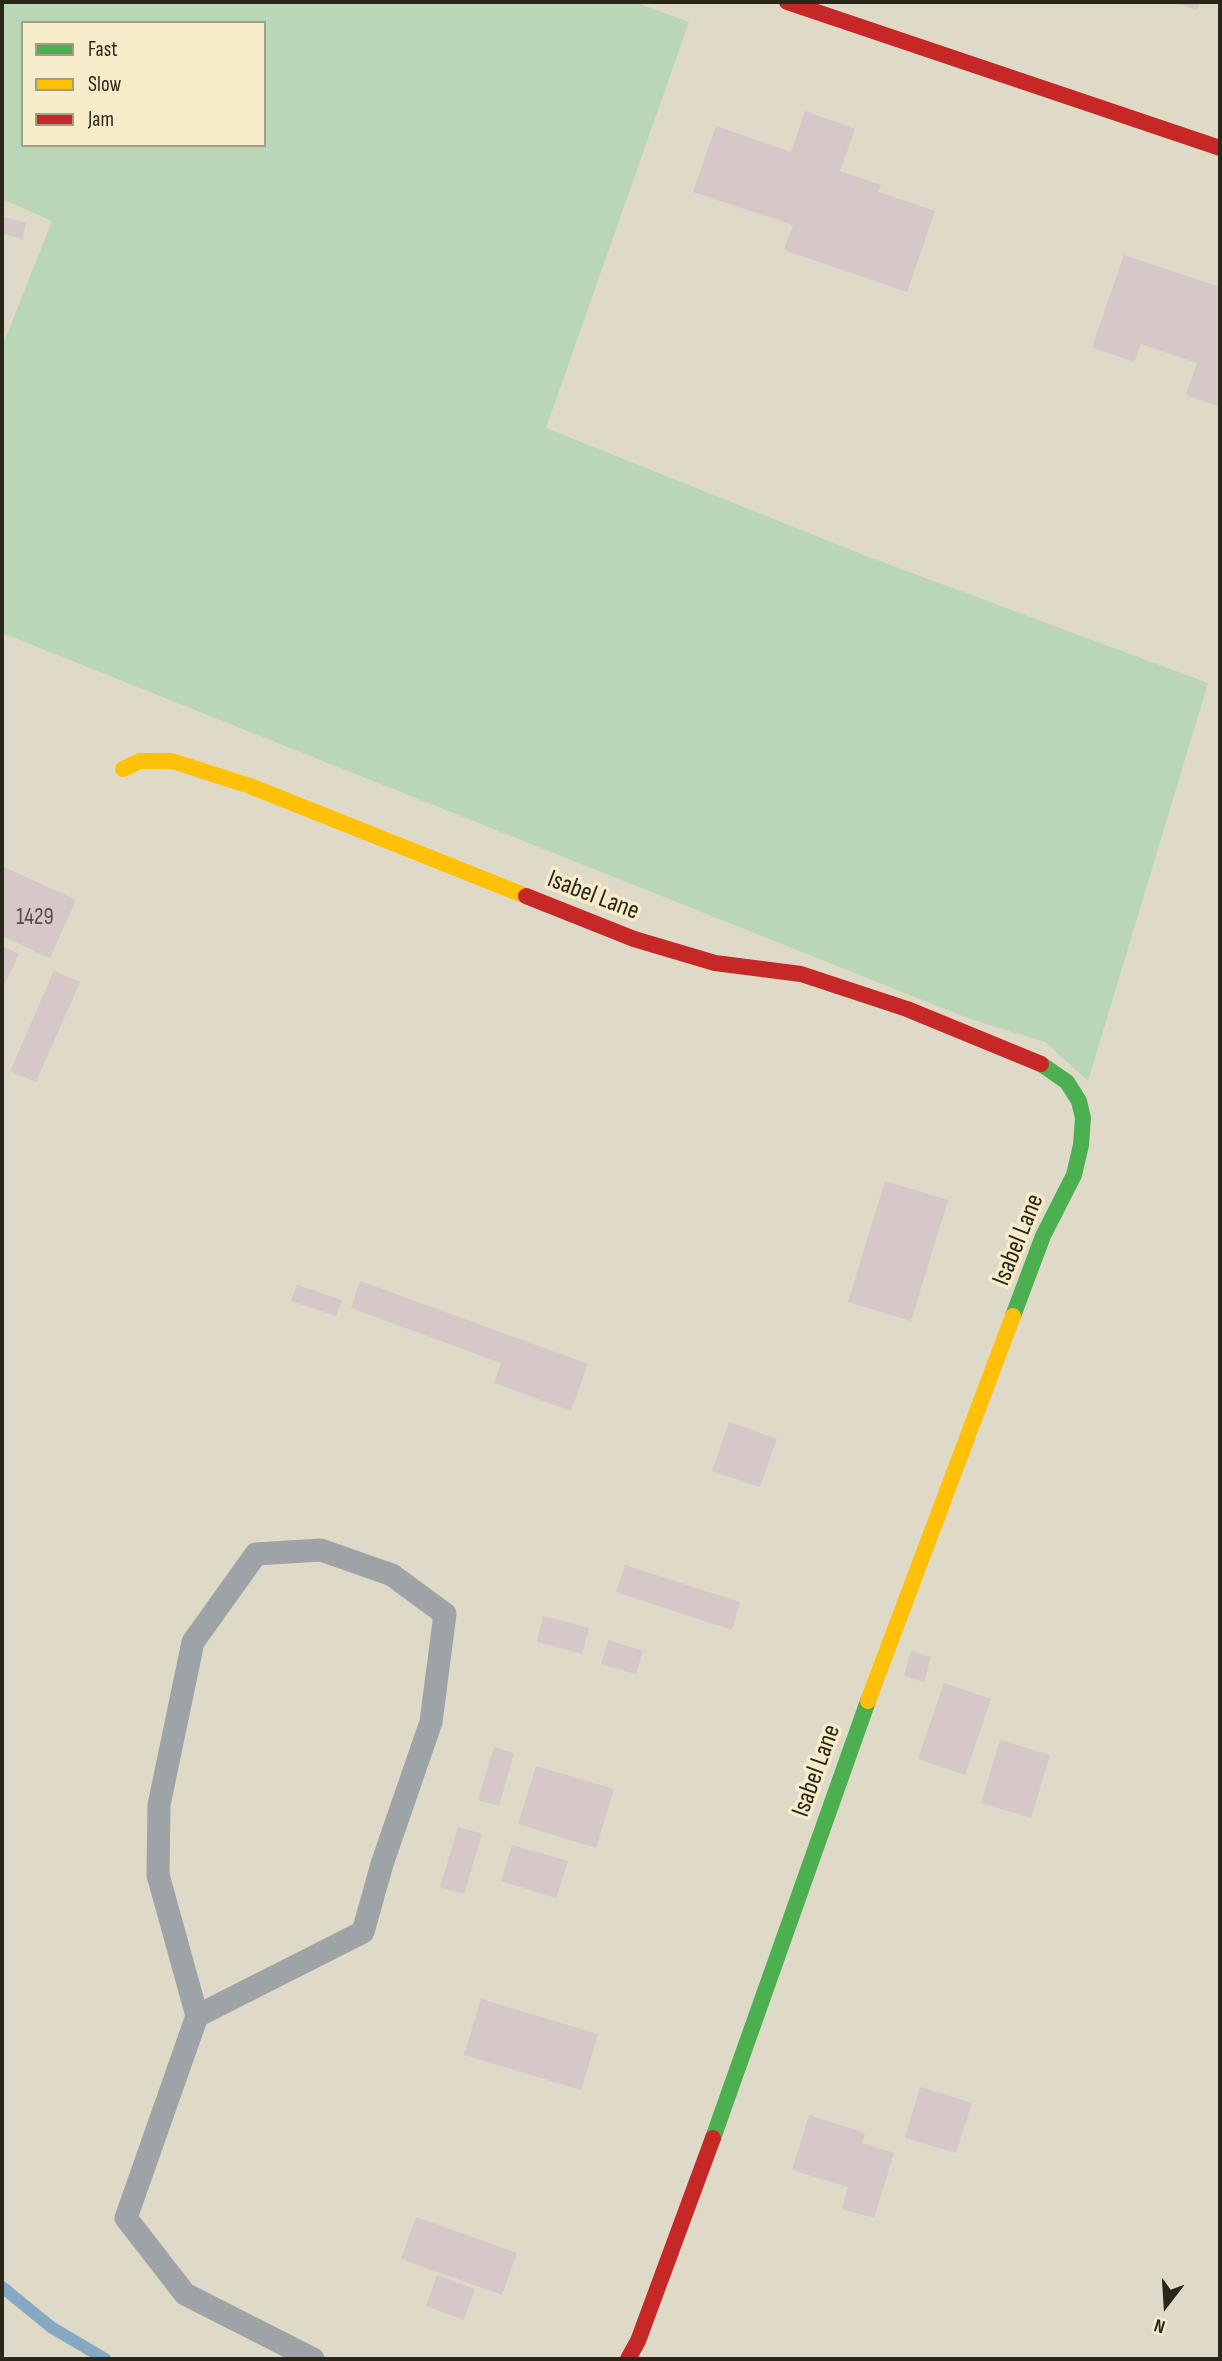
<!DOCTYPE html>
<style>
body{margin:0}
#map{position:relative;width:1222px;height:2361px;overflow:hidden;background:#dfd9c7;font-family:"Sofia Sans Condensed",sans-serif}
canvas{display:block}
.frame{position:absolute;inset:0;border:4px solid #2a2619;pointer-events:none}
.legend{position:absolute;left:21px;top:21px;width:245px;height:126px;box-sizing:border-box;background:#f7ecca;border:2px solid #a59d83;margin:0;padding:9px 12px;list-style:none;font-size:21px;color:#2a2619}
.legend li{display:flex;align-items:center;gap:14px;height:35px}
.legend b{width:35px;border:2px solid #a59d83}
.north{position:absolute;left:1131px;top:2270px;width:70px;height:70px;-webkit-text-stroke:5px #f7ecca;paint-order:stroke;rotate:197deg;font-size:19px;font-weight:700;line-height:28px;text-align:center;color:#2a2619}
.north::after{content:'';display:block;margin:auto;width:24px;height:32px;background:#2a2619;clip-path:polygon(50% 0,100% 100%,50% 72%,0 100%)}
</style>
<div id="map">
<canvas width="1222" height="2361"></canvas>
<div class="frame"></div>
<ul class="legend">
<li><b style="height:9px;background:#4caf50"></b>Fast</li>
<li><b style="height:9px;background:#ffc107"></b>Slow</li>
<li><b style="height:9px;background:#c62828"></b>Jam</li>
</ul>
<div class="north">N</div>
</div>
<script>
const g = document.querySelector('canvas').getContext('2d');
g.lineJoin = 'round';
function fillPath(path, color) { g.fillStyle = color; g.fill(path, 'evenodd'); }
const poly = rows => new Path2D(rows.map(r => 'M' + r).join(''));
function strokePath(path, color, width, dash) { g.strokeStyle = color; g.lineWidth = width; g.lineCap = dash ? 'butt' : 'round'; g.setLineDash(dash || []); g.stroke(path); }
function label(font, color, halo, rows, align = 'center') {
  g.font = font + ' "Sofia Sans Condensed",sans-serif'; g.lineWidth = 7; g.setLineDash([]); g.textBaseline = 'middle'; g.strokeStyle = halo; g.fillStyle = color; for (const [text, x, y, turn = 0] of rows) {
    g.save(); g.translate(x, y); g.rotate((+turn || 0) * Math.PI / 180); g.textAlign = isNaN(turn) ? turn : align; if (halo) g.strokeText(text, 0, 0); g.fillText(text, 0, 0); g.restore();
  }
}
fillPath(poly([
 [2,2,634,2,689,22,546,428,869,557,1208,683,1088,1081,1045,1042,970,1019,2,633,2,347,52,221,2,199],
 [23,23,264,23,264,145,23,145]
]), '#b9d7b7');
strokePath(poly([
 [2,2287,51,2327,105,2359]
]), '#86a9c3', 12);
fillPath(poly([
 [1172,2,1200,2,1197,10],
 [805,111,855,129,840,171,881,185,878,192,935,211,907,292,784,250,793,225,693,192,716,126,791,152],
 [2,217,26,223,23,239,2,234],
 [1124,255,1220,287,1220,407,1186,395,1197,363,1141,344,1134,362,1092,347],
 [2,866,76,900,50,958,2,936],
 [2,946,19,954,2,990],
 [54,971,80,982,36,1082,10,1071],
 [885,1181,948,1200,911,1321,848,1302],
 [360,1281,588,1364,571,1411,494,1383,501,1363,351,1308],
 [297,1285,342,1300,336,1316,291,1301],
 [729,1422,777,1439,760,1487,712,1471],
 [625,1565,740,1602,732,1630,616,1592],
 [543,1616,589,1628,582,1654,537,1642],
 [608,1640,643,1651,636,1674,601,1664],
 [911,1651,931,1657,924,1682,904,1676],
 [944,1683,991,1699,965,1775,918,1759],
 [1000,1740,1050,1755,1031,1818,981,1803],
 [494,1747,514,1753,499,1806,478,1800],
 [536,1766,614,1789,596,1848,518,1824],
 [458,1827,482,1834,464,1894,440,1887],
 [512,1845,568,1861,556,1898,501,1881],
 [481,1999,598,2034,581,2090,464,2055],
 [920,2087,972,2103,956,2153,905,2138],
 [809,2115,865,2133,862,2143,894,2153,874,2218,842,2209,848,2187,792,2170],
 [416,2217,517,2253,502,2295,401,2259],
 [437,2275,475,2289,464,2320,426,2306]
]), '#d6c8c8');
strokePath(poly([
 [197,2016,363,1932,382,1864,431,1722,445,1614,392,1575,321,1550,256,1554,193,1642,159,1805,158,1875,197,2016,126,2218,185,2294,313,2359]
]), '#9ea3a8', 23);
strokePath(poly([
 [1013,1316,1043,1236,1074,1175,1081,1145,1083,1118,1079,1101,1067,1082,1041,1064],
 [713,2138,868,1701]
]), '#4caf50', 16);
strokePath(poly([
 [123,769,140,761,172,761,250,786,526,896],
 [868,1701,1013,1316]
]), '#ffc107', 16);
strokePath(poly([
 [787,2,1220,148],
 [526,896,634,939,715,963,801,974,907,1009,1041,1064],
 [628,2359,638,2341,713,2138]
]), '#c62828', 16);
label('23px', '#554e45', null, [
 ["1429",35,918]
]);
label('26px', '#2a2619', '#f7ecca', [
 ["Isabel Lane",593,896,21],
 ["Isabel Lane",1019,1240,-68],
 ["Isabel Lane",817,1771,-70]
]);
</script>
